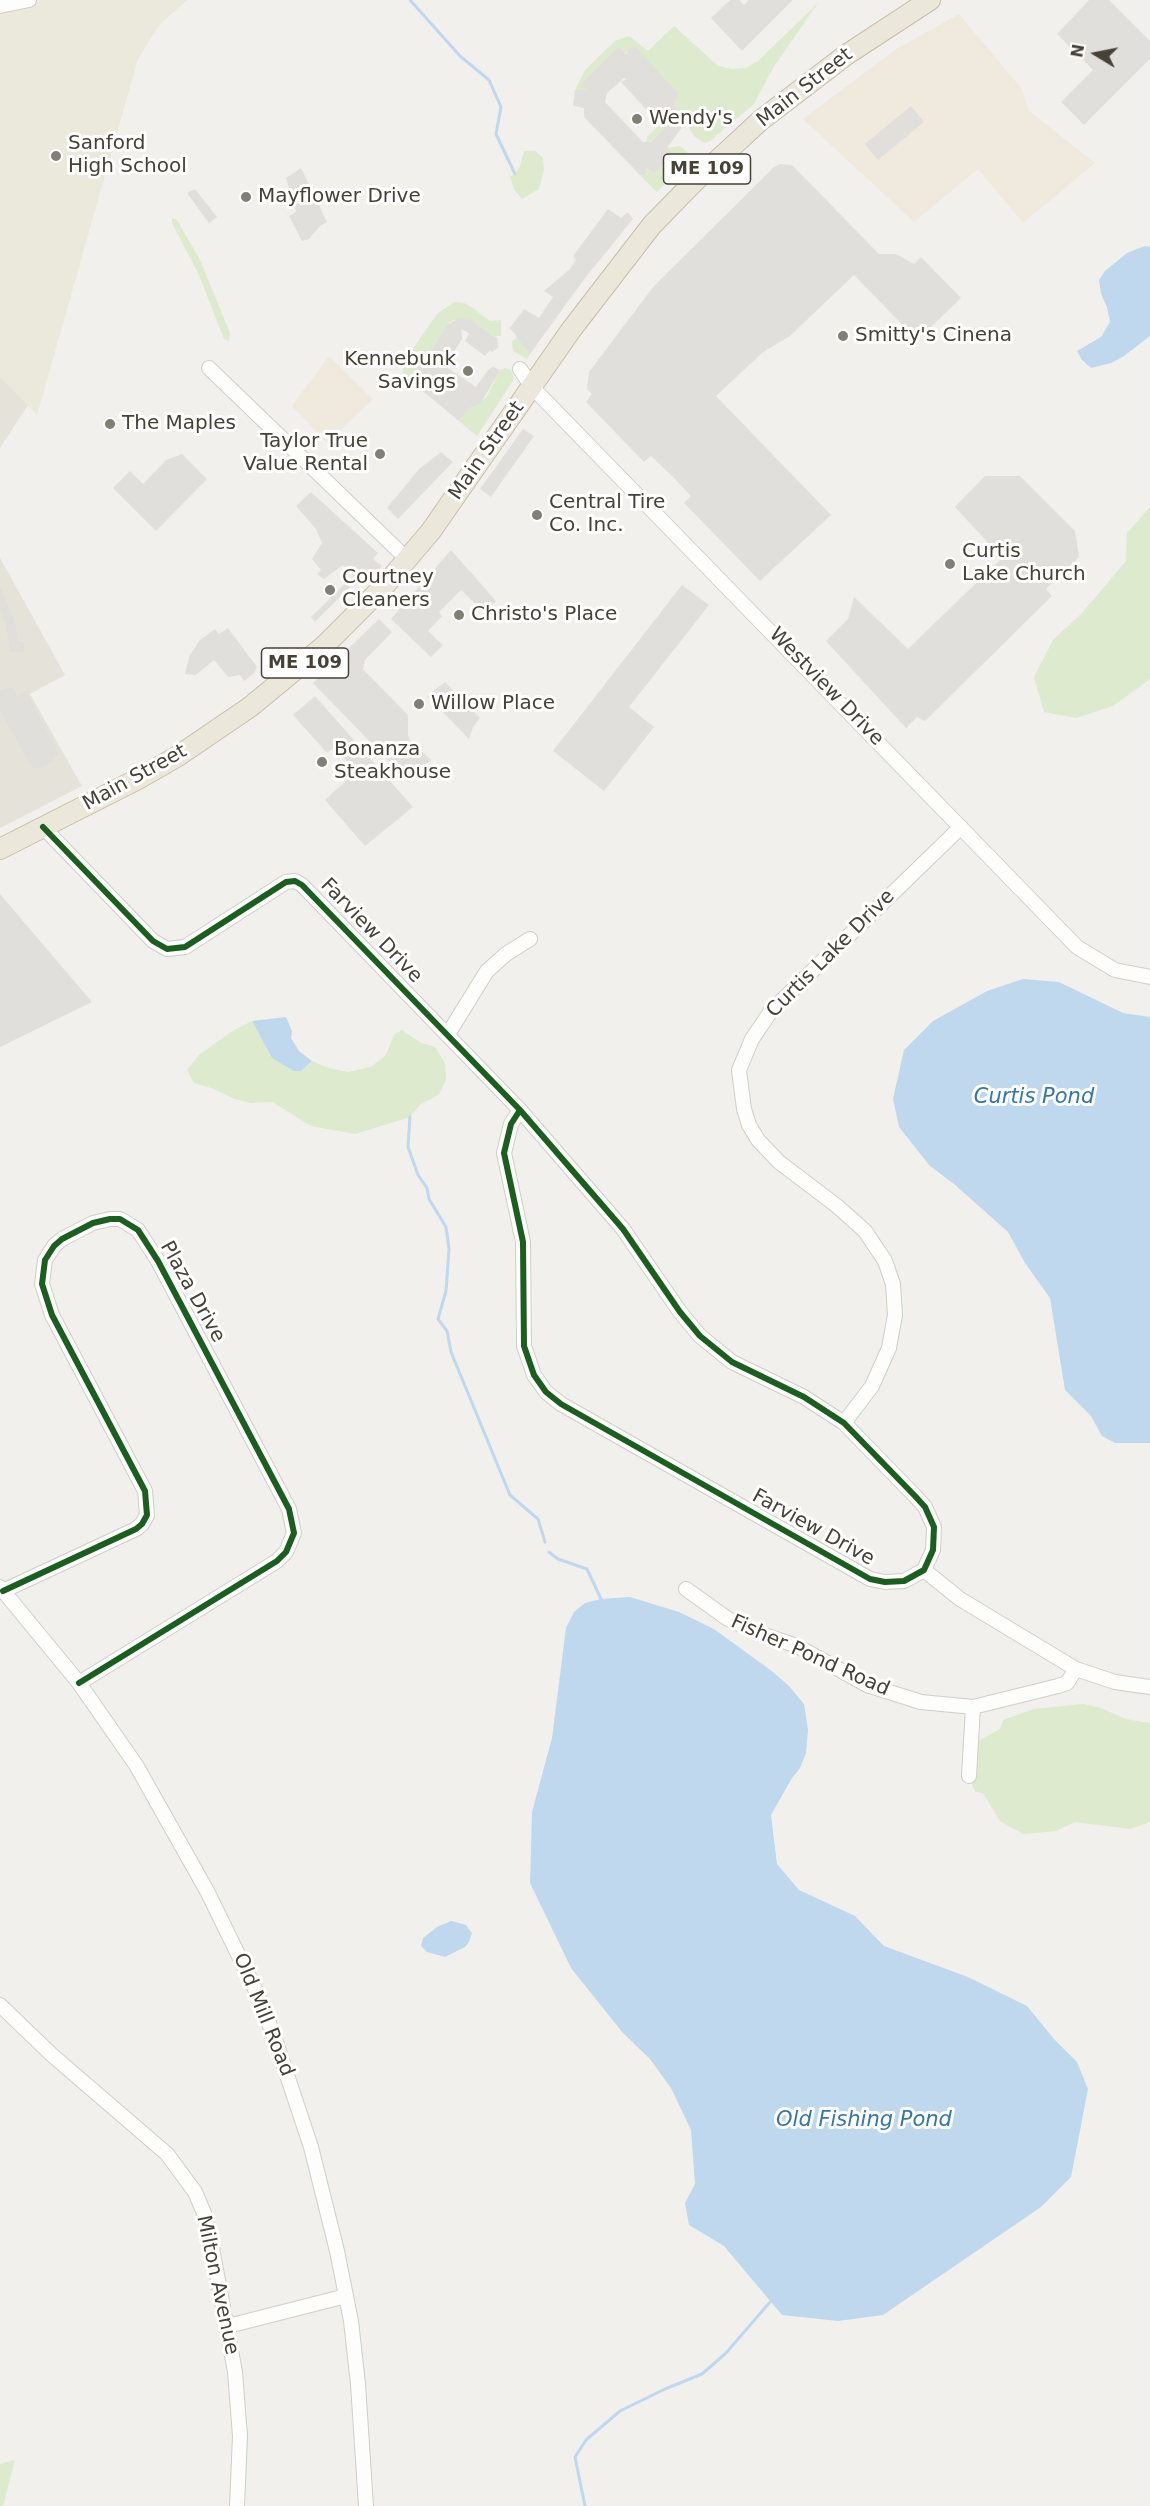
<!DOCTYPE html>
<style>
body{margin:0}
#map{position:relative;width:1150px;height:2506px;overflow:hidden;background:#f1f0ec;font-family:"DejaVu Sans",sans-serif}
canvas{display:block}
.north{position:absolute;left:1066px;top:24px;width:60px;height:60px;-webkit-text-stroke:4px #fff;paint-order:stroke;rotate:280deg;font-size:16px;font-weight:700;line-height:24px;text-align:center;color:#474238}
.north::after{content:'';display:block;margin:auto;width:21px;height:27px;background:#474238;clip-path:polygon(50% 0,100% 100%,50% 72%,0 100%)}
</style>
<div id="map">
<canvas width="1150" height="2506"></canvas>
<div class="north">N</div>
</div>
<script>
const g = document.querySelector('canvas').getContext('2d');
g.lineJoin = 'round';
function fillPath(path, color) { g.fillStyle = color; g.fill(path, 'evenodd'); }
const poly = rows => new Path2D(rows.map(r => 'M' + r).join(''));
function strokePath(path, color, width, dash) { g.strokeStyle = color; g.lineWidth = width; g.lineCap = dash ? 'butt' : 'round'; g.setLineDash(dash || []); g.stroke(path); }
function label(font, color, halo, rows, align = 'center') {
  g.font = font + ' "DejaVu Sans",sans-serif'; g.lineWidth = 6; g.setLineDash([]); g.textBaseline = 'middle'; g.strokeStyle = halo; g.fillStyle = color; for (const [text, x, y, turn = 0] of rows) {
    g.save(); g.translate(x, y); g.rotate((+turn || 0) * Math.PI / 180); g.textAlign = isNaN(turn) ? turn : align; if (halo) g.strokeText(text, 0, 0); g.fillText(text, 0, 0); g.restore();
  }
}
fillPath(poly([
 [0,371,28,405,0,448],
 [0,558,65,675,30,694,82,786,0,828]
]), '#e5e2da');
fillPath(poly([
 [959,14,1022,89,1029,111,1095,163,1023,223,978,169,914,222,803,119,898,48],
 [329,356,373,399,327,443,292,406]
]), '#f0e9dd');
fillPath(poly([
 [0,0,187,0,159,25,138,59,37,415,0,377]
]), '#ebe8dc');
fillPath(poly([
 [818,3,773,68,754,104,710,141,704,143,694,136,674,104,629,51,624,53,619,47,589,90,575,90,585,70,615,41,629,36,648,51,674,26,718,66,732,69,746,68,758,61],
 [666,116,668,123,665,129,656,138,646,143,647,137,660,124,658,119],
 [680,146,687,152,689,159,657,192,640,175,645,174,645,168,654,174,673,156,667,148],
 [524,151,535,151,543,158,544,170,539,189,522,199,514,189,510,176,515,174,520,166],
 [172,218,177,220,200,260,230,333,229,341,224,339,199,275,172,223],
 [454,302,464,303,473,308,490,321,501,320,501,336,493,336,471,319,453,320,447,325,428,355,417,367,419,388,403,374,403,363,437,314],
 [516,338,521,339,530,350,530,354,527,359,513,351,512,342],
 [505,368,511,370,514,379,477,436,459,421,469,408,486,398,500,370],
 [1150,507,1150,679,1113,706,1076,718,1044,712,1034,677,1053,640,1082,613,1126,561,1127,533],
 [252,1021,272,1058,301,1071,312,1061,328,1068,348,1072,371,1067,386,1055,394,1035,402,1030,421,1043,435,1047,445,1063,446,1080,439,1094,420,1105,410,1117,355,1134,311,1126,272,1102,251,1103,235,1099,214,1089,194,1083,187,1070,199,1055,231,1032],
 [1083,1704,1101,1708,1126,1719,1150,1723,1150,1822,1130,1829,1075,1822,1056,1831,1023,1834,1000,1821,983,1793,976,1792,973,1788,971,1775,976,1742,1000,1729,1003,1720,1034,1709],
 [15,2460,3,2506,0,2506,0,2464]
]), '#ddeacd');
fillPath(poly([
 [730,0,739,0,744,5,749,0,793,0,742,51,711,18],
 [1089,0,1109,0,1150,41,1150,59,1084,125,1061,102,1093,70,1057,34],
 [619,47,626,54,630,47,636,48,678,93,674,104,685,123,667,148,674,155,654,174,646,168,645,175,640,175,584,117,584,108,573,106,575,90,588,90,582,87,583,82],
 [624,78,627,79,621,82,653,117,662,113,667,119,667,126,651,142,643,142,605,102,607,93],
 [911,106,924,122,878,160,865,144],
 [780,164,792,165,879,254,896,254,914,264,921,257,961,298,917,340,854,275,790,336,763,352,716,396,831,515,760,581,684,503,691,496,673,477,651,456,644,462,586,402,592,394,587,389,589,372,654,286,774,167],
 [301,168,327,222,320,226,309,239,302,241,289,216,296,212,286,178],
 [195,189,217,217,209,223,187,193],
 [608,209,621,218,628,212,633,219,585,278,530,354,510,328,524,309,539,318,553,297,544,291,570,269,576,260,573,256],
 [459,318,471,319,493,336,497,337,498,348,492,352,490,350,485,356,465,341,469,334,466,331,461,330,462,339,448,361,442,355,441,363,476,387,489,369,493,367,500,370,481,403,469,408,459,421,419,388,417,367,418,361,422,360,422,354,428,355,447,325],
 [523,429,534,436,491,497,480,489],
 [441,452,453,462,398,519,387,508,419,469],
 [182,454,207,479,156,531,113,488,130,471,143,484,166,460],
 [985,476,1020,476,1075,531,1079,557,1046,589,1052,596,925,721,917,717,906,728,826,641,848,619,854,597,908,649,1002,558,955,507],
 [311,492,378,553,373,559,382,566,368,582,362,575,315,622,311,617,353,576,343,565,324,579,317,574,321,570,312,559,322,543,316,529,296,506],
 [451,550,496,601,485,613,461,590,439,612,442,616,428,631,443,645,431,657,391,619],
 [682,585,709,605,629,707,654,727,604,791,553,751],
 [0,586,14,620,18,642,24,642,24,652,10,652,6,625,0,608],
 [379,619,392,632,365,660,363,669,408,715,408,735,410,740,431,760,409,782,313,683],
 [228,628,257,667,254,673,244,681,240,675,228,677,214,660,196,675,185,674,189,657,199,641,215,629,219,634],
 [445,682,480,718,473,727,469,739,427,696],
 [13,687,17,696,26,691,59,753,51,762,41,768,32,768,0,710,0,690],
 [315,696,413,807,365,846,325,800,347,780,345,776,349,764,335,747,327,753,293,715],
 [0,894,92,1002,0,1047]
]), '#e1dfdc');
fillPath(poly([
 [1145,246,1150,247,1150,336,1124,356,1111,363,1091,368,1082,360,1077,351,1101,337,1110,322,1107,307,1101,294,1099,280,1105,271,1127,253],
 [1023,979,1059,982,1123,1013,1150,1017,1150,1443,1115,1443,1102,1436,1091,1416,1065,1390,1050,1298,1025,1263,1008,1232,954,1184,930,1166,899,1127,893,1099,904,1050,933,1021,987,991],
 [286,1017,292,1031,291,1038,299,1051,312,1061,301,1071,294,1071,272,1058,252,1021],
 [630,1597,679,1612,714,1629,773,1672,789,1686,804,1704,808,1730,806,1753,800,1768,792,1778,771,1815,777,1864,799,1890,855,1916,884,1946,968,1977,1027,2006,1054,2039,1077,2062,1088,2089,1071,2177,1041,2207,883,2315,838,2321,782,2315,724,2246,689,2225,685,2203,695,2184,691,2130,671,2088,650,2059,623,2033,571,1968,530,1883,532,1812,552,1738,566,1628,574,1612,585,1603,601,1599],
 [451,1921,466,1925,472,1933,469,1942,465,1947,445,1957,427,1952,421,1946,423,1938,437,1927]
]), '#bfd8ed');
strokePath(poly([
 [410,0,460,56,489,80,501,107,496,134,515,174],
 [410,1117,408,1147,418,1175,427,1188,429,1199,446,1227,449,1249,446,1291,438,1319,447,1331,451,1352,510,1495,538,1519,545,1542],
 [549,1552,558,1559,587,1569,601,1599],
 [585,2506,575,2457,586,2440,620,2411,665,2389,702,2374,726,2353,770,2302]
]), '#bfd8ed', 3);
const minor = poly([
 [0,6,29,0],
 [209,368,408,560],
 [520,369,532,387,1077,947,1115,970,1150,977],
 [43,827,153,941,167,949,185,947,286,882,295,881,302,885,520,1110,623,1229,680,1312,700,1336,732,1362,804,1397,844,1423,915,1496,925,1507,934,1527,933,1550,924,1570,904,1581,885,1582,870,1579,561,1404,546,1392,534,1375,524,1346,523,1242,504,1153,511,1124,520,1110],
 [448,1034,487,971,506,954,530,939],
 [844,1423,872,1386,889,1348,895,1315,893,1284,885,1261,865,1231,837,1206,779,1162,758,1140,749,1125,744,1109,739,1070,752,1039,771,1011,961,827],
 [924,1570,960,1599,1076,1669,1115,1682,1150,1687],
 [0,1587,79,1683,136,1765,207,1891,257,1993,274,2036,311,2147,337,2251,351,2321,358,2384,366,2506],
 [686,1589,728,1619,759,1633,797,1646,867,1685,921,1702,973,1707,1058,1686,1067,1683,1076,1669],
 [3,1591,136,1529,142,1524,147,1515,145,1491,52,1315,42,1284,45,1260,54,1246,62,1239,93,1223,110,1219,120,1219,138,1230,158,1261,289,1509,294,1533,286,1552,277,1561,79,1683],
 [969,1776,973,1707],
 [0,2005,52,2055,167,2154,195,2192,204,2213,212,2248,235,2372,240,2436,237,2506],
 [228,2326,346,2296]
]);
const highway = poly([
 [0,849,138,779,178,756,250,707,324,646,386,584,431,531,571,330,652,225,695,181,761,120,846,55,930,0]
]);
strokePath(minor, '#cfcec9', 16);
strokePath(highway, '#c8bea8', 22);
strokePath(minor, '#fdfdfc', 14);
strokePath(highway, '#ebe7db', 20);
strokePath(poly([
 [43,827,153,941,167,949,185,947,286,882,295,881,302,885,520,1110,623,1229,680,1312,700,1336,732,1362,804,1397,844,1423,915,1496,925,1507,934,1527,933,1550,924,1570,904,1581,885,1582,870,1579,561,1404,546,1392,534,1375,524,1346,523,1242,504,1153,511,1124,520,1110],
 [3,1591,136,1529,142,1524,147,1515,145,1491,52,1315,42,1284,45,1260,54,1246,62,1239,93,1223,110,1219,120,1219,138,1230,158,1261,289,1509,294,1533,286,1552,277,1561,79,1683]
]), '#1b5e20', 6);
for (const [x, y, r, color] of [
 [637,119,6,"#827f77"],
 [56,156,6,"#827f77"],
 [246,197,6,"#827f77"],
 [843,336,6,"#827f77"],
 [468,371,6,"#827f77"],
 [110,424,6,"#827f77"],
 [380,454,6,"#827f77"],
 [537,515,6,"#827f77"],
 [950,564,6,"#827f77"],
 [330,590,6,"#827f77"],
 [459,615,6,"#827f77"],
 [419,704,6,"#827f77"],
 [322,762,6,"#827f77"]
]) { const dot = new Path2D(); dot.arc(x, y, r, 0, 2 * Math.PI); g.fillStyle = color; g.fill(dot); strokePath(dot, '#fff', 2); }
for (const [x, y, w] of [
 [707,169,87],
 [305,663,87]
]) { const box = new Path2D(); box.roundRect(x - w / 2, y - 15, w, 30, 4.5); g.fillStyle = '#fff'; g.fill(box); strokePath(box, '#474238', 1.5); }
label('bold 18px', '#474238', null, [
 ["ME 109",707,169],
 ["ME 109",305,663]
]);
label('20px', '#474238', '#fff', [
 ["Main Street",805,88,-38],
 ["Main Street",487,451,-55],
 ["Westview Drive",826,687,46],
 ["Main Street",135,778,-29],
 ["Farview Drive",371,931,46],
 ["Curtis Lake Drive",831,954,-45],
 ["Plaza Drive",192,1292,61],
 ["Farview Drive",813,1528,29],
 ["Fisher Pond Road",810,1656,24],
 ["Old Mill Road",263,2015,68],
 ["Milton Avenue",217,2285,78]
]);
label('20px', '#474238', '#fff', [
 ["Wendy's",649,119],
 ["Sanford",68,144],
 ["High School",68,167],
 ["Mayflower Drive",258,197],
 ["Smitty's Cinena",855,336],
 ["Kennebunk",456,360,"right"],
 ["Savings",456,383,"right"],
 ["The Maples",122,424],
 ["Taylor True",368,442,"right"],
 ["Value Rental",368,465,"right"],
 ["Central Tire",549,503],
 ["Co. Inc.",549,526],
 ["Curtis",962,552],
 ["Lake Church",962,575],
 ["Courtney",342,578],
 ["Cleaners",342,601],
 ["Christo's Place",471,615],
 ["Willow Place",431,704],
 ["Bonanza",334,750],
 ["Steakhouse",334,773]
], 'left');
label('italic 21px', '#3675ae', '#fff', [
 ["Curtis Pond",1034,1098],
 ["Old Fishing Pond",864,2121]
]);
</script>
